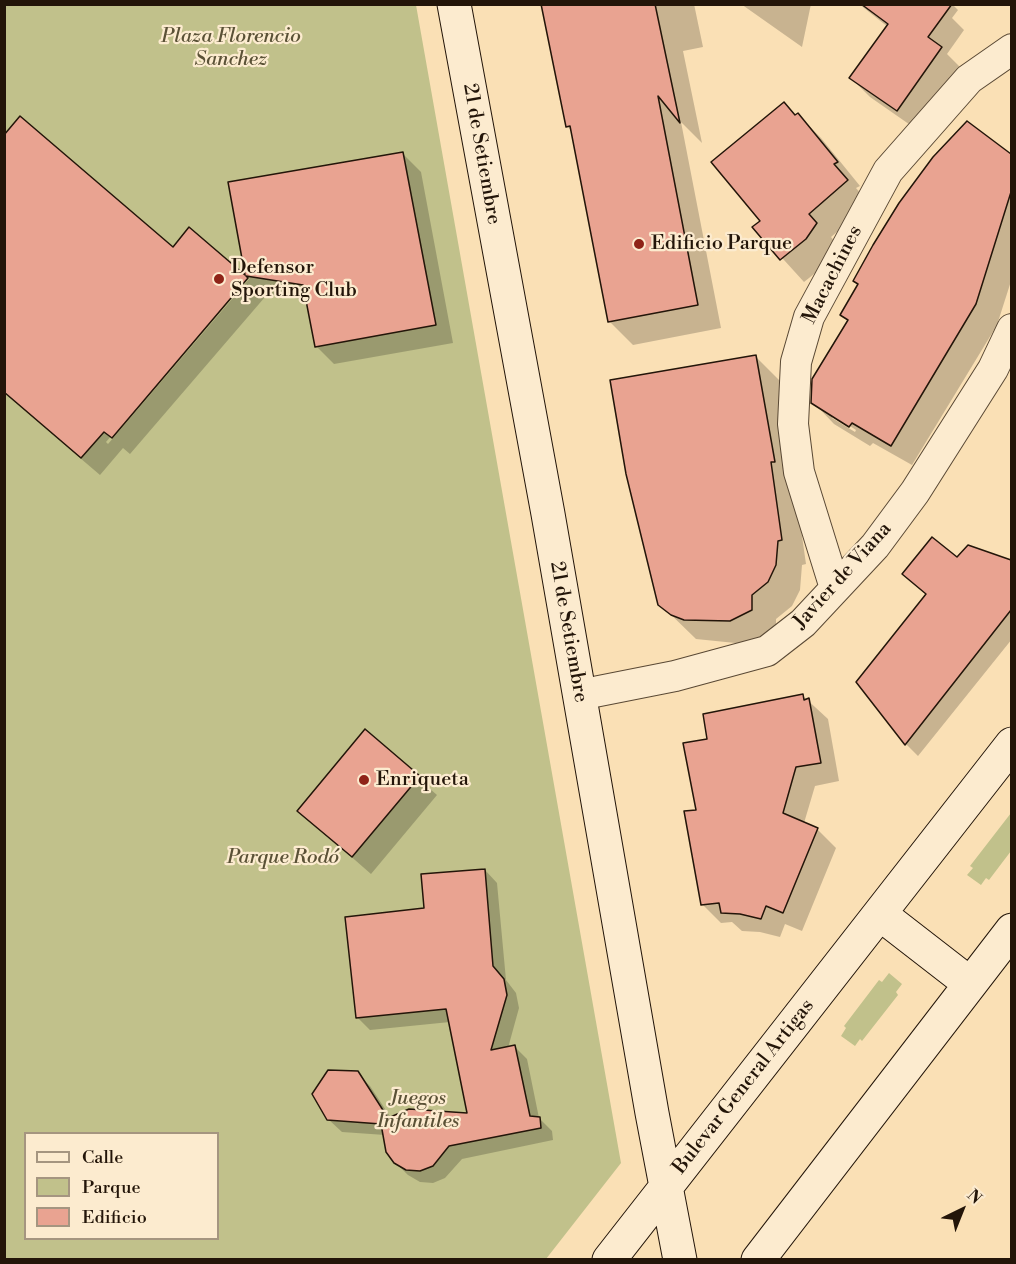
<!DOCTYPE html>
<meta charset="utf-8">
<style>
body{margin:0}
#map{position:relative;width:1016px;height:1264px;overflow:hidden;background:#fae0b5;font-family:"Libre Bodoni",serif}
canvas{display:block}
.frame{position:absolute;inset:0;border:6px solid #231509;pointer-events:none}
.legend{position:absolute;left:24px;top:1132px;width:195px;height:108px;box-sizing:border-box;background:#fcebcf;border:2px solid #a59580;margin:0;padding:8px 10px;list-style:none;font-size:18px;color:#231509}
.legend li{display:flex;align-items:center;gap:12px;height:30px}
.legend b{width:30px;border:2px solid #a59580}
.north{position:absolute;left:932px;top:1180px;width:60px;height:60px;-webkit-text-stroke:4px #fcebcf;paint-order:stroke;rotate:43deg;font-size:16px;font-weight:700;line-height:24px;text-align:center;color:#231509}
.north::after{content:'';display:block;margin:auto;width:21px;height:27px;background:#231509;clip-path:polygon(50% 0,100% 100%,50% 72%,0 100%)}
</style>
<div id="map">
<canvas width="1016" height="1264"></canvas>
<div class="frame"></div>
<ul class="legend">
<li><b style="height:8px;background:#fcebcf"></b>Calle</li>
<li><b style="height:16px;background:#c1c18b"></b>Parque</li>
<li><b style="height:16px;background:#e9a391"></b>Edificio</li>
</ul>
<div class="north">N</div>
</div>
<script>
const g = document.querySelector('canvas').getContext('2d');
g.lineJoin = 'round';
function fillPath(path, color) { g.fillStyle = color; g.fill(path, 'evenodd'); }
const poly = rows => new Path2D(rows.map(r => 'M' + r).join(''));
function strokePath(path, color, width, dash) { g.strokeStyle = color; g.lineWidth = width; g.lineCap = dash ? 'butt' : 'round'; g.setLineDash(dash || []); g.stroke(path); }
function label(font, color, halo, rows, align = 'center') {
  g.font = font + ' "Libre Bodoni",serif'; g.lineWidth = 4.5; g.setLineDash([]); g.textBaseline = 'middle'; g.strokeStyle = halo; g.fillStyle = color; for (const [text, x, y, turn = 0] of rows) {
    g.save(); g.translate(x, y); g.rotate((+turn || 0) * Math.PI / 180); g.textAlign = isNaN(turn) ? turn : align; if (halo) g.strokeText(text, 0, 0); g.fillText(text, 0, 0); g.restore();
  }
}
fillPath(poly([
 [4,5,416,5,621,1163,546,1259,5,1259],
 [26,1134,218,1134,218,1238,26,1238],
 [1011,813,1011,851,989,880,986,878,981,885,967,875,973,868,970,866],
 [889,973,902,984,896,992,898,995,862,1041,860,1039,855,1046,841,1036,846,1028,844,1026,879,980,882,982]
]), '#c1c18b');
fillPath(poly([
 [543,4,694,4,703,47,683,51,702,143,681,122,721,328,633,345,609,321,573,132,567,126],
 [741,4,811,4,802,47],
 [859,4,952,4,958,10,952,18,964,30,947,54,960,67,916,129,870,97,851,78,888,27],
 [798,115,821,138,860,186,856,188,870,204,831,237,839,247,829,262,804,282,754,227,762,222],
 [967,123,1012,156,1012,278,997,325,912,465,873,443,870,446,834,424,813,402,849,322,842,315],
 [832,414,856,430,855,432,832,418],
 [4,138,173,249,246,278,106,442,108,444,250,278,247,278,229,183,403,154,421,172,453,343,334,364,316,346,307,300,261,293,265,297,130,454,123,448,100,475,4,393],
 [756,357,780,381,798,486,795,487,806,564,802,565,800,590,792,606,776,619,776,634,755,645,696,639,660,604],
 [968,547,1012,561,1012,639,918,756,906,744,927,595,904,574,957,559],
 [803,696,828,719,839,781,815,786,804,823,817,829,836,848,802,931,785,924,780,937,760,932,742,931,732,922,721,923,702,904,697,811,709,740],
 [365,732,437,795,371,874,299,811],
 [485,870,497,883,506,980,516,993,519,1008,508,1048,515,1047,527,1059,539,1118,552,1131,553,1140,462,1159,445,1178,433,1183,420,1182,408,1175,395,1162,385,1135,342,1132,328,1119,357,1073,370,1086,391,1118,468,1114,450,1022,370,1030,357,1017,425,910]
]), '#0003');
const building = poly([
 [541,4,655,4,680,123,658,96,698,305,608,322,570,126,566,127,541,4],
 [861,4,952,4,928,37,942,47,897,111,849,78,888,24,861,4],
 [784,102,795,115,798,113,838,162,834,164,848,180,809,214,817,223,806,239,780,260,752,227,760,221,711,162,784,102],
 [20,116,173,247,189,227,245,275,228,182,403,152,436,325,315,347,303,285,246,276,248,278,112,438,104,432,81,458,4,392,4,135,20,116],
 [967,121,1011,154,1011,192,976,304,891,446,852,423,849,427,811,403,812,379,848,320,840,315,858,284,853,281,873,245,899,203,933,157,967,121],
 [756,355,775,462,771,462,782,540,778,541,776,565,768,582,752,595,752,610,730,621,684,620,671,615,658,605,626,474,610,380,756,355],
 [932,537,957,557,968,545,1011,560,1011,610,905,745,856,682,926,594,902,574,932,537],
 [803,694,804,700,809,698,821,763,796,767,783,813,818,828,783,913,766,906,761,919,740,914,721,913,719,903,701,905,684,811,696,810,683,743,707,739,703,714,803,694],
 [365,729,420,776,352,857,297,811,365,729],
 [485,869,493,966,504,979,507,995,491,1050,515,1045,530,1116,540,1117,541,1128,449,1146,433,1166,420,1171,406,1170,394,1163,386,1152,381,1124,327,1120,312,1094,328,1070,358,1071,388,1118,409,1109,467,1113,446,1009,356,1018,345,917,424,908,421,874,485,869]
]);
fillPath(building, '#e9a391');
strokePath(building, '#231509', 1.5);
const street = poly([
 [835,588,799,472,793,424,796,362,809,317,888,171,969,79,1012,49],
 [579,695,675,676,767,651,803,623,875,546,915,492,993,369,1012,329]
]);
const secondary = poly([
 [454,4,548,514,652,1113,680,1260],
 [880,914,969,983],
 [609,1260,1012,744],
 [758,1260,1012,930]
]);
strokePath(street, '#594834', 32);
strokePath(secondary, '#231509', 35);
strokePath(street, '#fcebcf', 30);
strokePath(secondary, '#fcebcf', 33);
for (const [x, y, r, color] of [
 [639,244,6,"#8f2418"],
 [219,279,6,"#8f2418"],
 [364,780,6,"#8f2418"]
]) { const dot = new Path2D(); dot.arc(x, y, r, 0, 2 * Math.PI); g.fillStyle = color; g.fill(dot); strokePath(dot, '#fcebcf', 2); }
label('italic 20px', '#5a5136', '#fcebcf', [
 ["Plaza Florencio",231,37],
 ["Sanchez",231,60],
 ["Parque Rodó",283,858],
 ["Juegos",418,1099],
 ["Infantiles",418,1122]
]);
label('20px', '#231509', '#fcebcf', [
 ["21 de Setiembre",481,154,80],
 ["Macachines",833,275,-63],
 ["Javier de Viana",843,576,-48],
 ["21 de Setiembre",568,632,80],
 ["Bulevar General Artigas",744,1087,-52]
]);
label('20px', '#231509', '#fcebcf', [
 ["Edificio Parque",651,244],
 ["Defensor",231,268],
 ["Sporting Club",231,291],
 ["Enriqueta",376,780]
], 'left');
</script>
